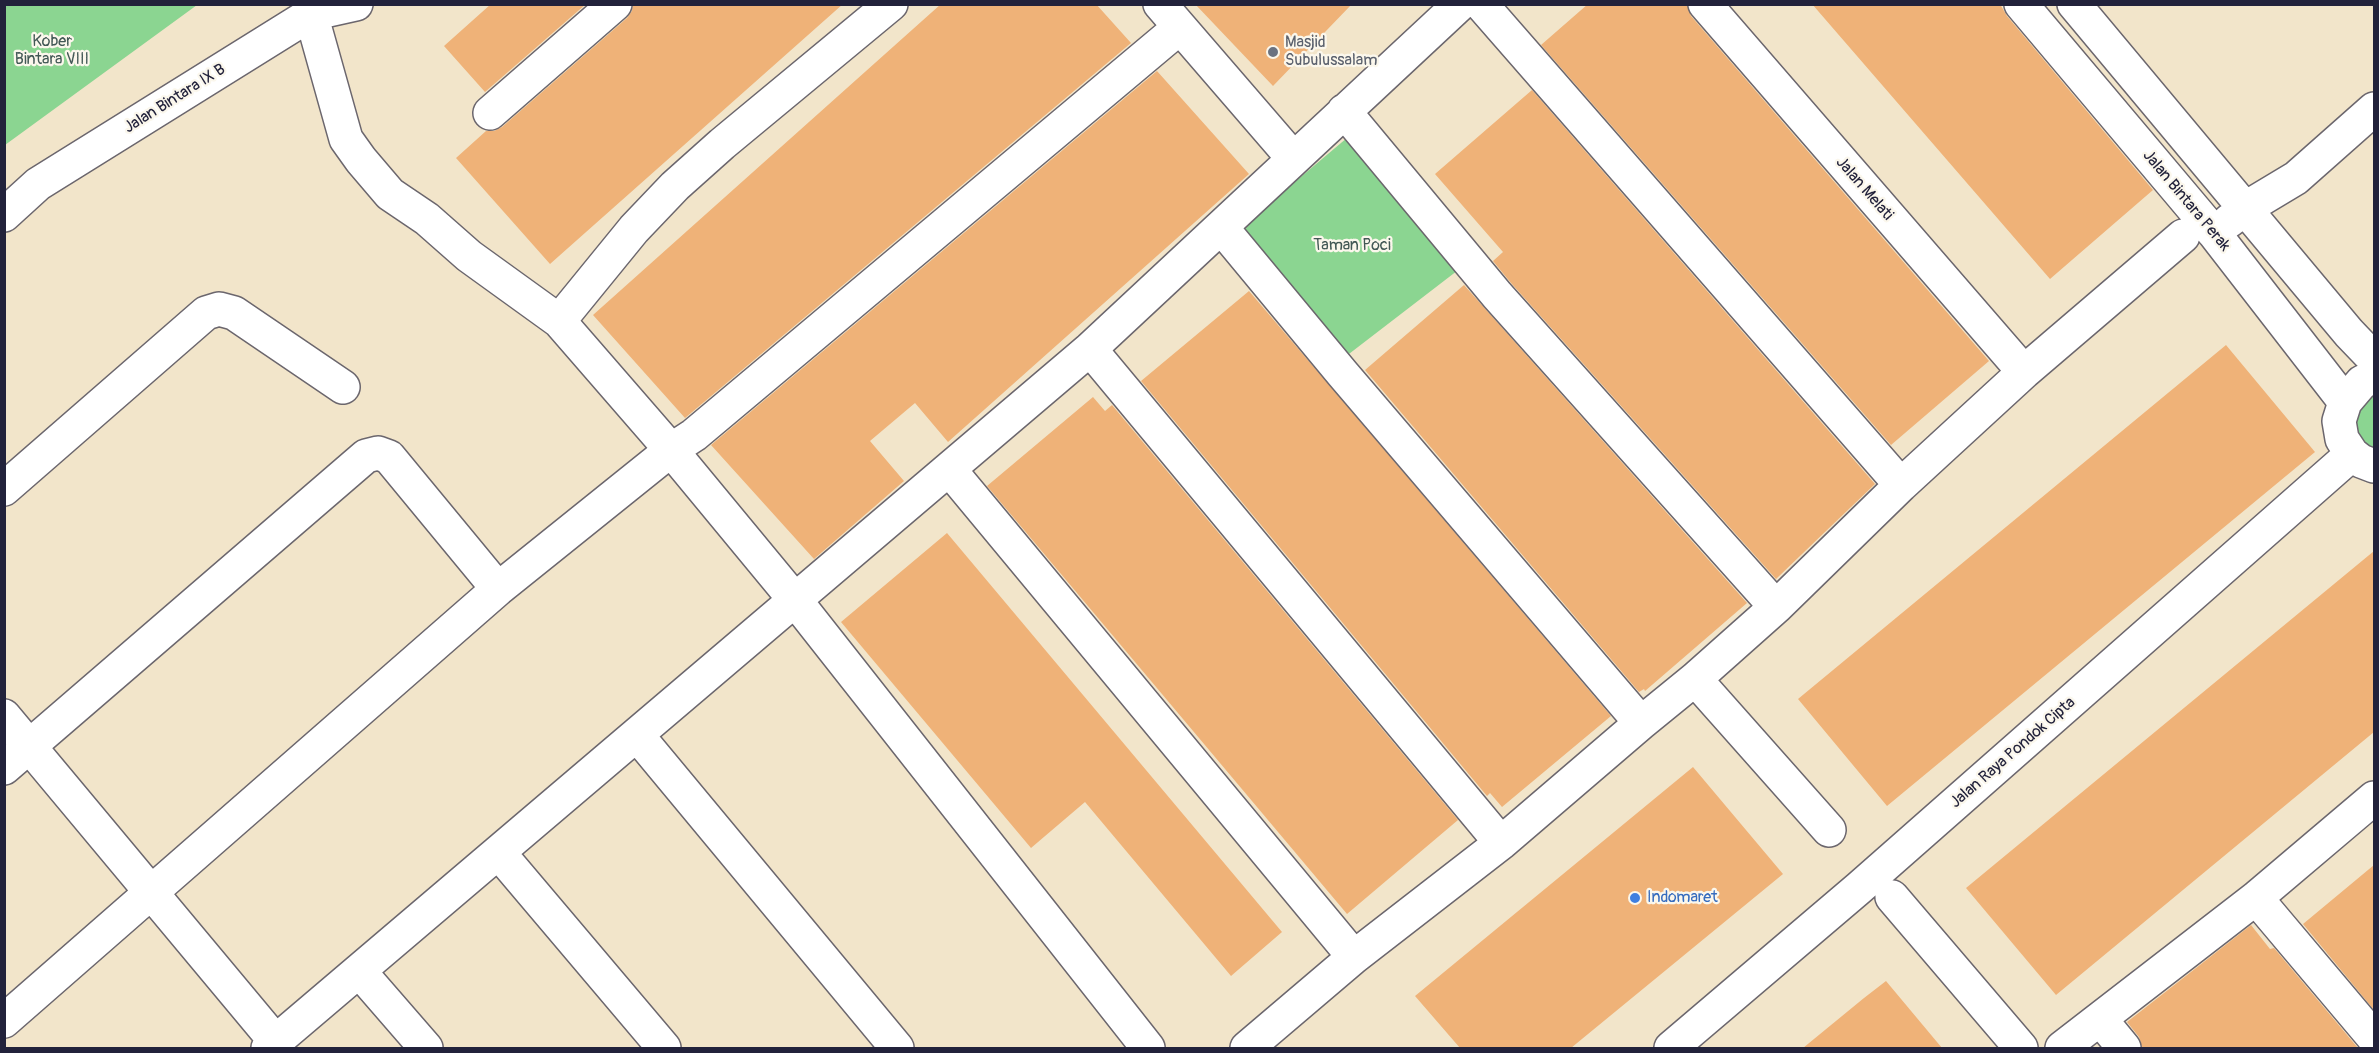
<!DOCTYPE html>
<style>
body{margin:0}
#map{position:relative;width:2379px;height:1053px;overflow:hidden;background:#f2e5ca;font-family:Pangolin,sans-serif}
canvas{display:block}
.frame{position:absolute;inset:0;border:6px solid #22223b;pointer-events:none}
</style>
<div id="map">
<canvas width="2379" height="1053"></canvas>
<div class="frame"></div>
</div>
<script>
const g = document.querySelector('canvas').getContext('2d');
g.lineJoin = 'round';
function fillPath(path, color) { g.fillStyle = color; g.fill(path, 'evenodd'); }
const poly = rows => new Path2D(rows.map(r => 'M' + r).join(''));
function strokePath(path, color, width, dash) { g.strokeStyle = color; g.lineWidth = width; g.lineCap = dash ? 'butt' : 'round'; g.setLineDash(dash || []); g.stroke(path); }
function label(font, color, halo, rows, align = 'center') {
  g.font = font + ' Pangolin,sans-serif'; g.lineWidth = 4.5; g.setLineDash([]); g.textBaseline = 'middle'; g.strokeStyle = halo; g.fillStyle = color; for (const [text, x, y, turn = 0] of rows) {
    g.save(); g.translate(x, y); g.rotate((+turn || 0) * Math.PI / 180); g.textAlign = isNaN(turn) ? turn : align; if (halo) g.strokeText(text, 0, 0); g.fillText(text, 0, 0); g.restore();
  }
}
fillPath(poly([
 [5,4,197,4,197,5,5,145],
 [1354,132,1466,264,1345,357,1242,232,1264,208],
 [2374,385,2374,453,2352,434,2353,403]
]), '#8bd591');
fillPath(poly([
 [491,4,586,4,485,92,444,46],
 [633,4,843,4,550,264,456,158,486,131,494,131,502,127,627,18,632,11],
 [941,4,1096,4,1131,43,685,418,593,315],
 [1195,4,1352,4,1273,86],
 [1588,4,1687,4,1691,16,1989,361,1891,445,1541,45],
 [1812,4,2000,4,2007,16,2153,190,2050,279],
 [1157,71,1249,174,948,442,915,403,870,441,904,481,814,559,711,445],
 [1532,90,1875,484,1776,579,1511,283,1493,261,1503,252,1435,174],
 [1464,285,1747,603,1645,691,1644,689,1639,692,1365,370],
 [1249,291,1611,716,1502,807,1490,793,1487,796,1141,381],
 [2226,345,2315,452,1887,806,1798,699],
 [1093,397,1105,411,1112,405,1458,820,1347,914,987,486],
 [947,533,1282,932,1231,976,1085,802,1031,848,841,622],
 [2374,551,2374,732,2056,995,1966,888],
 [1693,767,1783,874,1571,1048,1460,1048,1415,996],
 [2374,865,2374,1010,2303,924],
 [2251,925,2270,949,2274,948,2358,1048,2142,1048,2139,1037,2127,1022],
 [1886,981,1942,1048,1803,1048,1864,998]
]), '#efb278');
const minor = poly([
 [1160,4,1293,158],
 [1481,4,1901,485],
 [1705,4,2024,372],
 [2021,4,2214,233,2345,402],
 [2074,4,2349,333,2374,359],
 [311,14,346,139,361,160,390,194,427,219,469,256,559,321,671,450,795,600,1148,1048],
 [1344,111,1497,295,1776,607],
 [490,113,615,4],
 [4,215,38,184,311,14,356,4],
 [2229,221,2246,208,2296,178,2374,109],
 [1221,227,1342,373,1641,723],
 [559,321,634,229,675,186,722,144,891,4],
 [1090,349,1501,843],
 [2374,377,2362,382,2345,402,2339,421,2342,439,2352,454,2361,461,2374,466],
 [949,469,1354,957],
 [4,489,206,313,219,309,234,313,343,387],
 [1695,679,1829,830],
 [4,716,276,1042],
 [637,735,897,1048],
 [4,768,366,456,378,453,389,457,498,589],
 [499,853,664,1048],
 [1892,897,2021,1048],
 [2256,898,2374,1038],
 [360,972,426,1048],
 [2101,1020,2124,1048],
 [4,1021,498,589,671,450,694,435,1179,28],
 [268,1048,1090,349,1460,4],
 [1247,1048,1354,957,1501,843,1641,723,1695,679,1776,607,1901,485,2024,372,2183,236],
 [1671,1048,1859,888,2352,454],
 [2062,1048,2256,898,2374,798]
]);
strokePath(minor, '#6b666d', 36);
strokePath(minor, '#fff', 33);
for (const [x, y, r, color] of [
 [1273,52,6,"#6b7280"],
 [1635,898,6,"#3f7fe0"]
]) { const dot = new Path2D(); dot.arc(x, y, r, 0, 2 * Math.PI); g.fillStyle = color; g.fill(dot); strokePath(dot, '#fbf7ec', 2); }
label('16px', '#425855', '#fbf7ec', [
 ["Kober",52,42],
 ["Bintara VIII",52,60],
 ["Taman Poci",1352,246]
]);
label('16px', '#5b616d', '#fbf7ec', [
 ["Masjid",1285,43],
 ["Subulussalam",1285,61]
], 'left');
label('16px', '#22223b', '#fbf7ec', [
 ["Jalan Bintara IX B",175,99,-32],
 ["Jalan Melati",1864,189,49],
 ["Jalan Bintara Perak",2186,201,50],
 ["Jalan Raya Pondok Cipta",2013,753,-41]
]);
label('16px', '#366cbe', '#fbf7ec', [
 ["Indomaret",1647,898]
], 'left');
</script>
